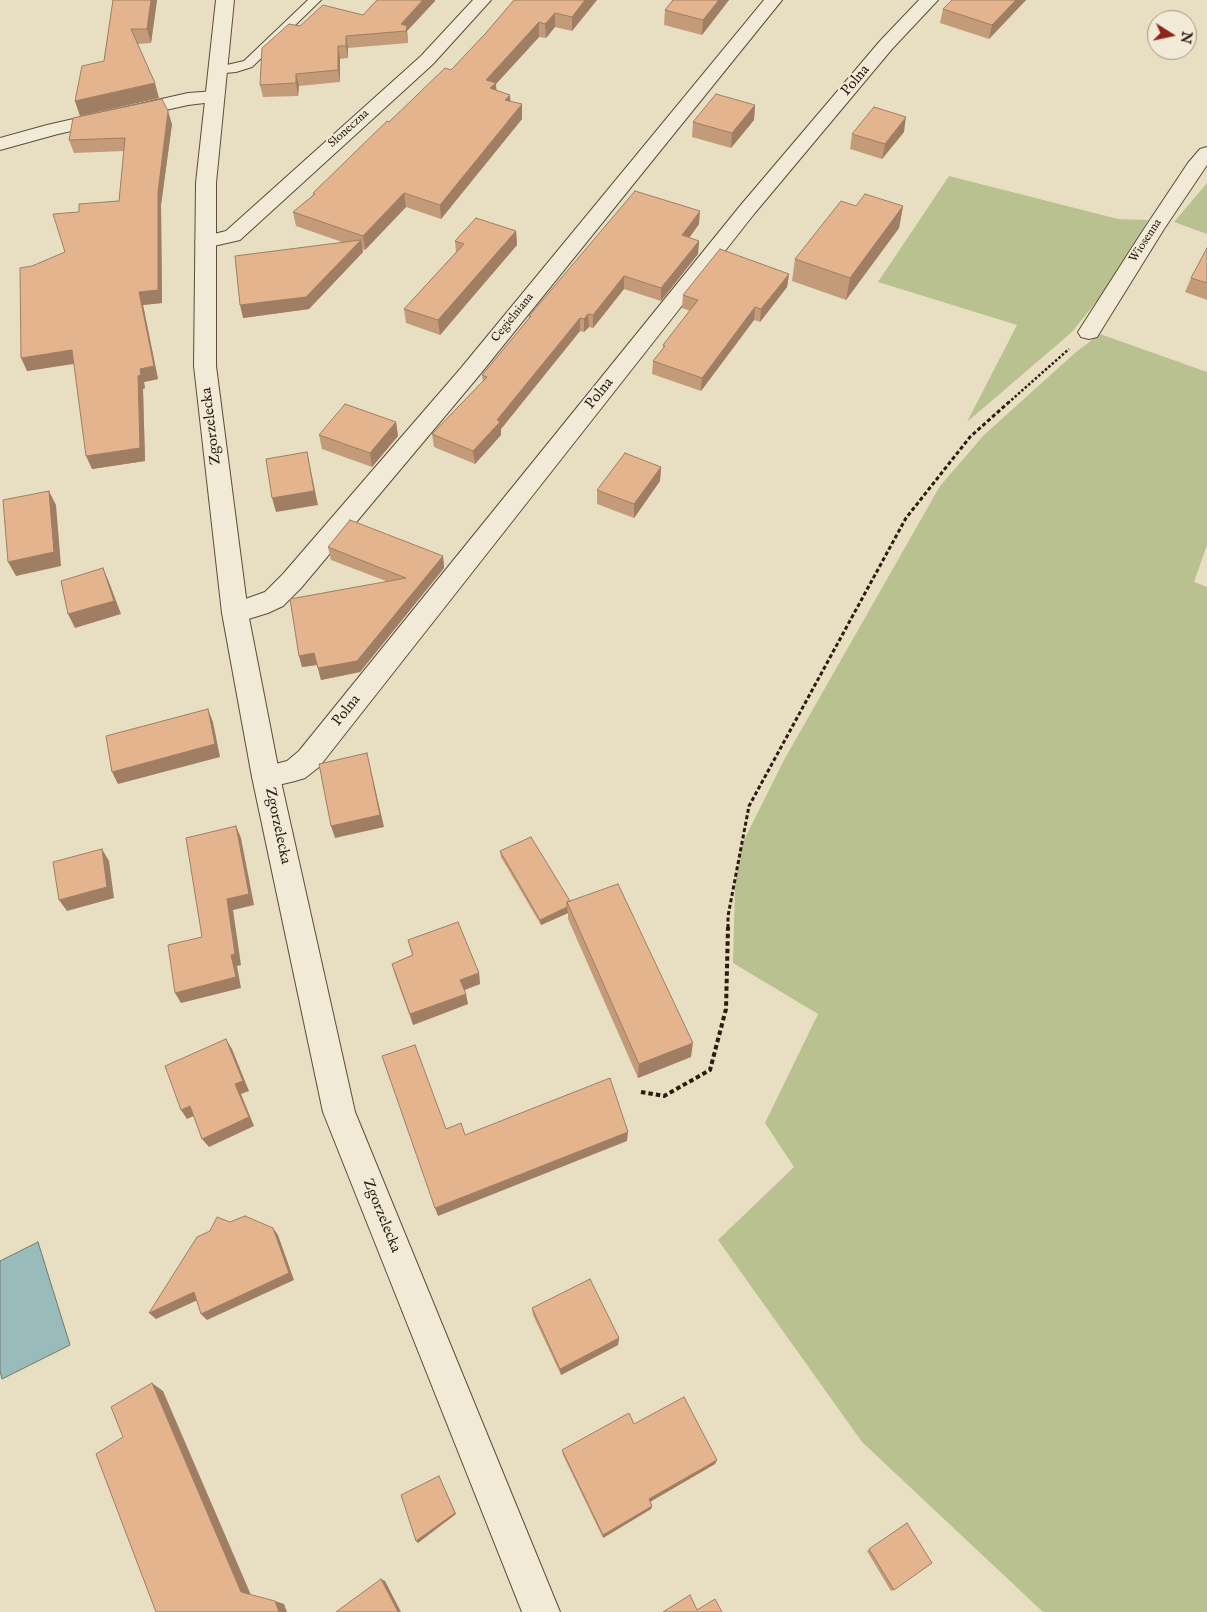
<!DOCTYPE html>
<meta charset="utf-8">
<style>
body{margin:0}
#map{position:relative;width:1207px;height:1612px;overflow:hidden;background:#e8dfc2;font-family:"IM FELL English",serif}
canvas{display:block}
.north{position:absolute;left:1147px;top:10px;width:50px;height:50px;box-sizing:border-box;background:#f0ead7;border:1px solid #a19887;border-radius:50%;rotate:100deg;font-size:14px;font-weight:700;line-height:20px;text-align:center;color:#2a1c0e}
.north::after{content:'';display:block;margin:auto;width:18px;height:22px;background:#8f2418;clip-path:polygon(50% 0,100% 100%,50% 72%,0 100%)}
</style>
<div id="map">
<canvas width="1207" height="1612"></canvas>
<div class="north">N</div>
</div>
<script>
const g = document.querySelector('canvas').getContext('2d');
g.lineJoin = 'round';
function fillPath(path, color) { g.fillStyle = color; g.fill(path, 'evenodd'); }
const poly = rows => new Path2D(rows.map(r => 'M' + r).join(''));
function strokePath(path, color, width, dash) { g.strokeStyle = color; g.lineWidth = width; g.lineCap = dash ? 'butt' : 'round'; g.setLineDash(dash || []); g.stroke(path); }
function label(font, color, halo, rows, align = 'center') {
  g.font = font + ' "IM FELL English",serif'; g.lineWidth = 4; g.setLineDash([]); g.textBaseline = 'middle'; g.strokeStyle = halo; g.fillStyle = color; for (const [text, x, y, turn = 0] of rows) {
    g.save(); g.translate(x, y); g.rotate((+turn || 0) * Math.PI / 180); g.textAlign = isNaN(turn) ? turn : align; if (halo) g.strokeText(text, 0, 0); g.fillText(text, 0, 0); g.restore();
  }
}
fillPath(poly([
 [949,176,1118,219,1148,220,1112,282,1072,332,967,422,1017,325,878,282],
 [1207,183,1207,234,1174,222],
 [1100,334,1207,372,1207,545,1194,582,1207,587,1207,1612,1043,1612,862,1442,718,1240,794,1167,765,1123,818,1014,733,963,735,885,742,844,784,760,940,486,984,435,1076,352]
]), '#bac190');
const water = poly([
 [38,1242,70,1345,2,1379,0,1371,0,1261,38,1242]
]);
fillPath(water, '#99bbba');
strokePath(water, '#6d7b75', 1);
const service = poly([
 [308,0,321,0,252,67,236,72,214,74,212,71,214,68,244,61,308,0]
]);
const minor = poly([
 [473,0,491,0,433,64,240,240,205,248,198,246,195,242,198,238,226,231,421,56,473,0],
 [764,0,782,0,477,378,301,588,283,606,268,613,235,623,226,620,222,613,226,606,265,592,283,574,461,368,764,0],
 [919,0,938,0,892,49,754,214,319,767,305,778,295,781,266,788,256,785,252,777,256,769,287,761,299,751,740,206,880,41,919,0],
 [215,91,221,93,224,97,221,101,188,105,58,134,0,150,0,138,47,125,188,93,215,91],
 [1207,147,1207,165,1164,229,1097,337,1089,339,1081,337,1078,332,1144,229,1188,163,1200,149,1207,147]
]);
const tertiary = poly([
 [216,0,234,0,216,183,216,366,248,613,280,777,355,1112,560,1612,522,1612,323,1112,252,777,222,613,194,366,196,183,216,0]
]);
strokePath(service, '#5a4d3b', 2);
strokePath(minor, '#5a4d3b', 2);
strokePath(tertiary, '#5a4d3b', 2);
strokePath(poly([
 [1008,403,1069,349]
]), '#2a1c0e', 2.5, [2.5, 2]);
strokePath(poly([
 [728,928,728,916,749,806,906,518,970,437,1009,402]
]), '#2a1c0e', 3, [4, 2.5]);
strokePath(poly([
 [641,1092,664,1096,710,1070,726,1009,728,927]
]), '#2a1c0e', 4, [4.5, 3]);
fillPath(service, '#f0ead7');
fillPath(minor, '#f0ead7');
fillPath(tertiary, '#f0ead7');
fillPath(poly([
 [113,0,157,0,151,43,138,44,159,98,80,116,75,101,104,61],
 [377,0,435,0,435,1,407,31,408,43,348,48,348,58,340,59,340,82,299,86,298,96,263,97,260,85,363,15],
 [514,0,597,0,572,31,555,27,546,38,539,37,496,84,496,90,511,101,522,119,441,219,406,207,365,250,362,249,363,252,309,309,243,318,342,242,296,226,293,212,313,195,313,193,389,122,451,70,485,34],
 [673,0,729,0,702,35,664,25,665,10],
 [1026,0,989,39,940,23,943,9],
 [755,105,754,120,731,148,692,137,693,122],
 [172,124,161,205,162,303,143,305,158,379,144,382,145,388,143,389,145,461,92,469,74,364,27,371,32,266,65,252,79,212,119,201,124,151,74,153,69,140],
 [904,132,882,159,850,149,852,134],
 [903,206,899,228,846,300,792,281,795,259],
 [699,224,689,238,699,241,698,254,661,301,624,289,593,328,589,327,584,332,580,331,501,429,501,435,475,464,434,447,432,434,483,381,482,375,529,319,529,316],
 [516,231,517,245,440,335,406,323,404,309,456,252,455,241],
 [1207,248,1207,300,1185,292,1191,278],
 [789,274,787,287,760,322,754,320,701,391,652,374,653,361,663,349,663,345,690,311,682,308,683,295],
 [396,422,398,436,372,467,322,449,319,435],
 [661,467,660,481,634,518,597,504,597,490],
 [328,547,443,556,444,568,360,672,321,680,317,665,302,667,299,656,386,581,331,560],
 [500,851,570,901,691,1057,638,1078,568,919,568,913,541,925,501,857],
 [408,940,479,973,480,984,464,990,468,1004,413,1025,395,975,392,964,412,955],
 [532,1308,619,1338,618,1345,561,1375,533,1315],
 [562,1450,717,1460,715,1464,650,1502,652,1506,651,1509,603,1538,563,1455],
 [907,1523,894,1590,891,1591,867,1551]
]), '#c39b79');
fillPath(poly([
 [151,0,157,0,151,43,147,29],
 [423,0,435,0,435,1,407,31,408,43,406,31,401,24],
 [585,0,597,0,572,31,572,17],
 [719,0,729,0,702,35,703,20],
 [1016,0,1026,0,989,39,992,25],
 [555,13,555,27,546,38,545,24],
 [539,22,539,37,496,84,497,97,486,80],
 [346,36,348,48,348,58,346,46],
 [338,46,340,59,340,82,338,70],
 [296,74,299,86,298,96,296,83],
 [155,83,159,98,80,116,75,101],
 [510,95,511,109,505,100],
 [522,104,522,119,441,219,440,205],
 [755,105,754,120,731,148,732,133],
 [168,111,172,124,161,205,162,303,143,305,158,379,144,382,145,388,143,389,145,461,92,469,86,456,138,376,140,369,139,292,158,192],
 [906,117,904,132,882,159,885,144],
 [404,193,406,207,365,250,363,236],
 [903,206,899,228,846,300,850,278],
 [700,211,699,224,682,248,682,235],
 [516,231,517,245,440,335,438,320],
 [361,240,363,252,309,309,243,318,240,305],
 [699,241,698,254,661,301,661,288],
 [789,274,787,287,760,322,761,309],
 [624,276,624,289,593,328,593,315],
 [755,307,754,320,701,391,702,378],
 [588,314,589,327,584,332,584,319],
 [580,318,580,331,501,429,501,435,475,464,473,451,497,420],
 [72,350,77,363,27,371,21,358],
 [396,422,398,436,372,467,370,453],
 [307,452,318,505,276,512,272,498],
 [661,467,660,481,634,518,634,504],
 [49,491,56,505,61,566,16,576,8,562],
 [443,556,444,568,360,672,321,680,318,668],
 [103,568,109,582,121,614,75,628,68,614],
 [314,653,317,665,302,667,299,656],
 [208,709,213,722,220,757,118,784,112,772],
 [370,766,384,827,335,838,331,826],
 [236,826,241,838,254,905,233,910,241,965,237,966,241,988,181,1003,175,993,231,955,227,899],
 [102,849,109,861,114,898,67,911,59,900],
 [567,907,568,913,541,925,540,920],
 [479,973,480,984,462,991,460,980],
 [466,994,468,1004,413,1025,410,1014],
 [226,1039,232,1049,249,1091,241,1094,254,1126,209,1147,202,1139,235,1084],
 [693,1043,691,1057,638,1078,639,1064],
 [190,1106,196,1115,187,1119,181,1110],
 [628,1132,627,1141,438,1216,435,1208],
 [273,1228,278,1235,294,1280,207,1320,201,1314],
 [194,1292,200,1299,156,1319,149,1313],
 [619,1338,618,1345,561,1375,560,1369],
 [152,1383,163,1391,251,1595,241,1592],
 [717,1460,715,1464,648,1503,649,1499],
 [439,1476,456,1514,418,1543,416,1541],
 [652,1506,651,1509,603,1538,603,1535],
 [381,1579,385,1581,401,1612,398,1612],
 [275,1601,284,1604,287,1612,279,1612]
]), '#9f7e63');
const building = poly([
 [113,0,151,0,147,29,131,29,155,83,75,101,82,66,104,61,113,0],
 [377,0,423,0,401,24,407,26,406,31,346,36,346,46,338,46,338,70,296,74,296,83,260,85,262,48,289,24,300,26,323,5,363,15,377,0],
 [514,0,585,0,572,17,555,13,545,24,539,22,486,80,496,83,490,88,510,95,505,100,522,104,440,205,404,193,363,236,293,212,315,194,313,193,387,121,389,122,445,68,451,70,485,34,514,0],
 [673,0,719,0,703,20,665,10,673,0],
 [952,0,1016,0,992,25,943,9,952,0],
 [716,94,755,105,732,133,693,122,716,94],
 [162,99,168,111,158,192,158,290,139,292,154,366,140,369,141,375,138,376,140,448,86,456,72,350,21,358,20,268,32,266,65,252,53,214,79,212,79,204,119,201,125,138,69,140,73,118,162,99],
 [874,107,906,117,885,144,852,134,874,107],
 [635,191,700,211,682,235,699,241,661,288,624,276,593,315,588,314,584,319,580,318,497,420,500,422,473,451,432,434,487,377,482,375,531,316,529,316,635,191],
 [865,194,903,206,850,278,795,259,841,201,856,206,865,194],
 [476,218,516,231,438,320,404,309,464,244,455,241,476,218],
 [361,240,306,297,240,305,235,256,361,240],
 [1207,248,1207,283,1191,278,1207,248],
 [720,249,789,274,761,309,755,307,702,378,653,361,665,346,663,345,698,300,683,295,720,249],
 [345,404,396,422,370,453,319,435,345,404],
 [307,452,314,491,272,498,266,459,307,452],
 [625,453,661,467,634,504,597,490,625,453],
 [49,491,54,552,8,562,3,500,49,491],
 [350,520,443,556,357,661,318,668,314,653,299,656,290,599,406,578,328,547,350,520],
 [103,568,114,601,68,614,61,581,103,568],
 [208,709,215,744,112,772,106,736,208,709],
 [367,753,380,815,331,826,319,764,367,753],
 [236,826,249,894,227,899,235,954,231,955,236,977,175,993,168,945,202,937,186,838,236,826],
 [531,837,570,901,567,902,567,907,540,920,500,851,531,837],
 [102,849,107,887,59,900,53,862,102,849],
 [618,884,693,1043,639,1064,567,902,618,884],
 [458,922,479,973,460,980,466,994,410,1014,392,964,413,955,408,940,458,922],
 [226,1039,243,1081,235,1084,249,1117,202,1139,190,1106,181,1110,165,1066,226,1039],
 [415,1045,446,1129,461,1123,465,1135,610,1078,628,1132,435,1208,382,1056,415,1045],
 [245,1216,273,1228,289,1273,201,1314,194,1292,149,1313,197,1237,210,1231,217,1217,230,1222,245,1216],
 [590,1279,619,1338,560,1369,532,1308,590,1279],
 [152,1383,241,1592,275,1601,279,1612,156,1612,96,1454,123,1437,111,1407,152,1383],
 [684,1397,717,1460,649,1499,652,1506,603,1535,562,1450,629,1413,634,1424,684,1397],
 [439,1476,455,1513,416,1541,401,1495,439,1476],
 [907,1523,932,1563,894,1590,869,1549,907,1523],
 [381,1579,398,1612,336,1612,381,1579],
 [690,1595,697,1610,715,1599,722,1612,663,1612,690,1595]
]);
fillPath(building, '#e3b48d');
strokePath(building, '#9f7e63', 1);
label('12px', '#2a1c0e', '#f0ead7', [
 ["Słoneczna",349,129,-42],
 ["Wiosenna",1146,241,-57],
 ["Cegielniana",513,318,-51]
]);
label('15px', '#2a1c0e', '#f0ead7', [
 ["Polna",856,81,-50],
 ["Polna",600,394,-51],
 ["Zgorzelecka",212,426,-97],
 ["Polna",347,711,-51],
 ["Zgorzelecka",277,826,78],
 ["Zgorzelecka",381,1216,68]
]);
</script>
